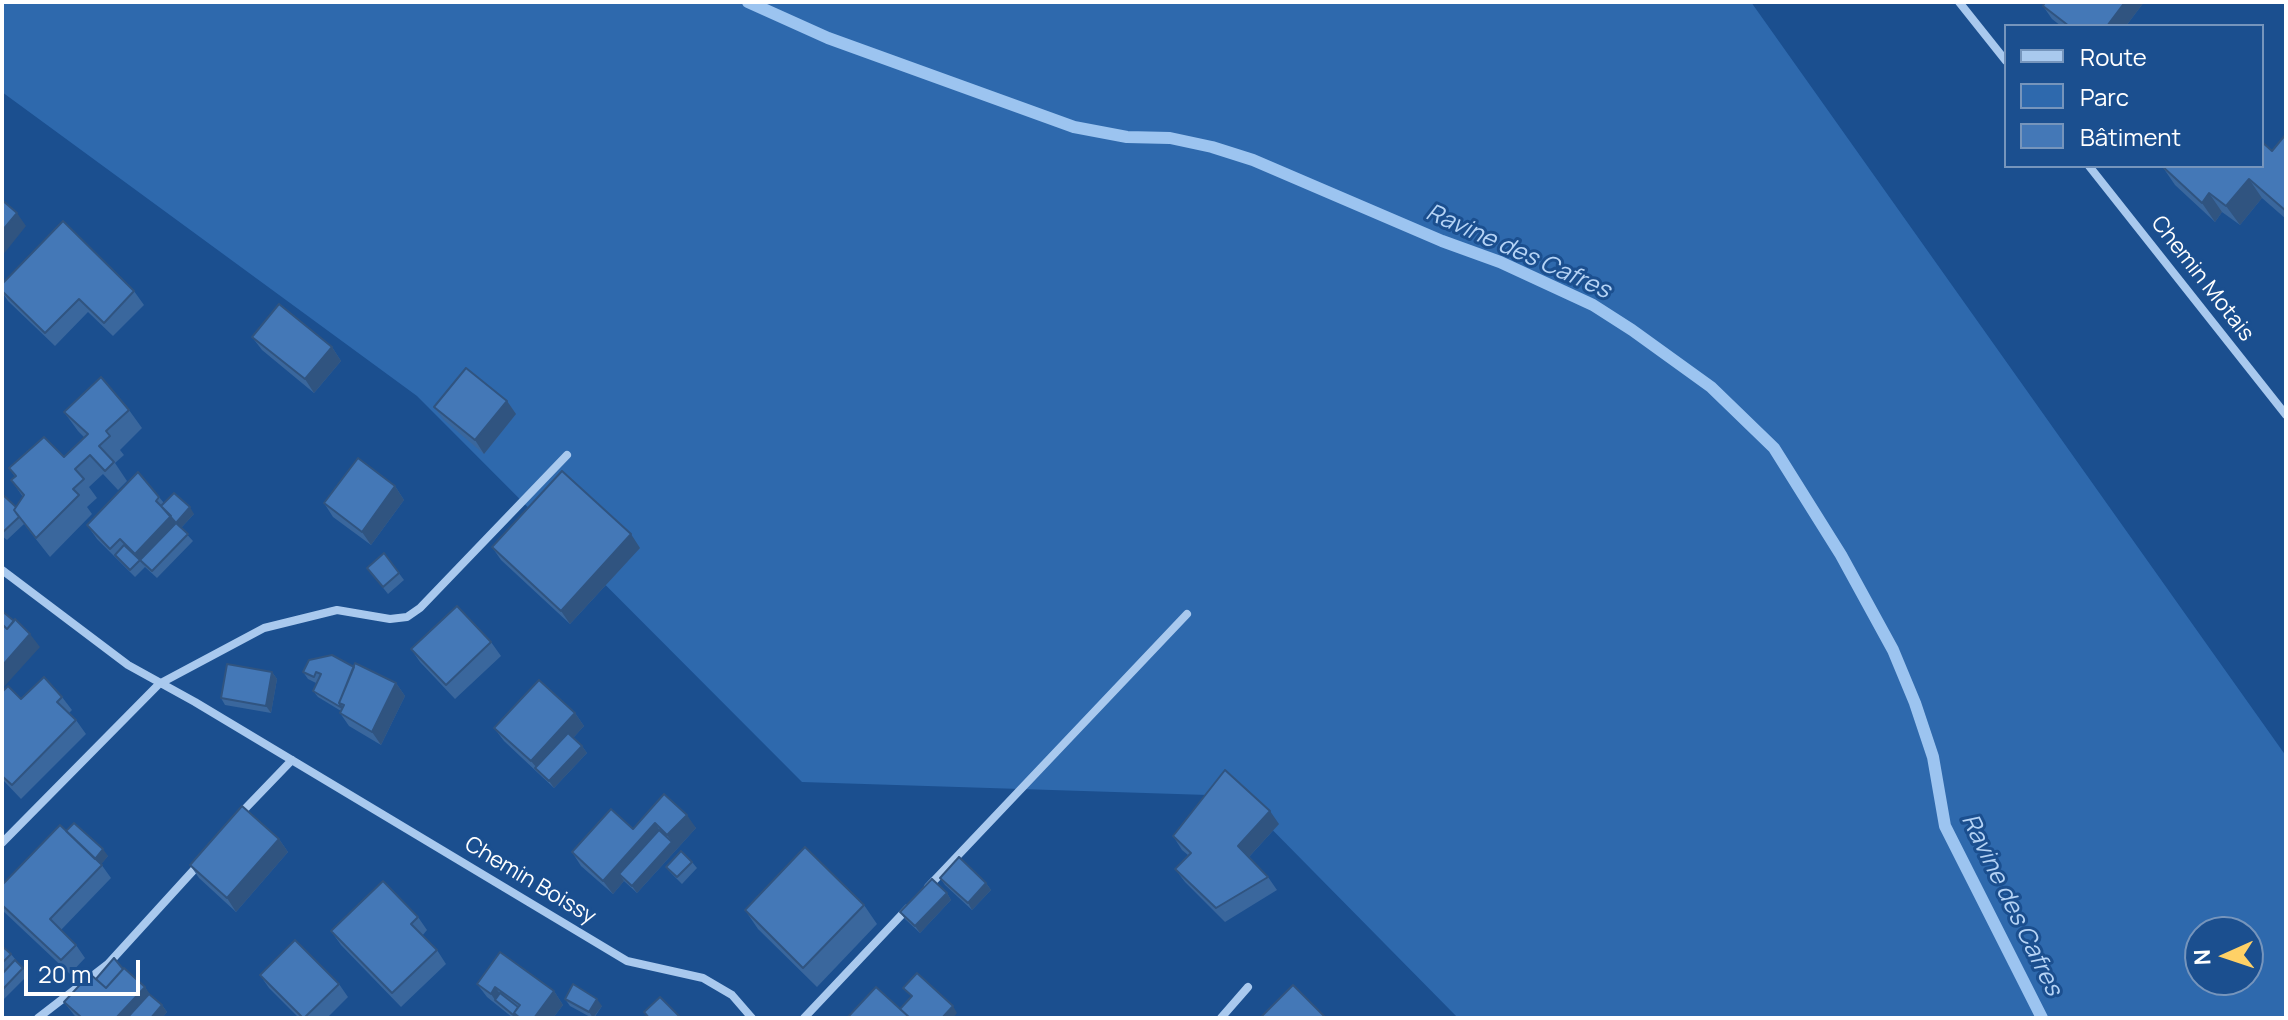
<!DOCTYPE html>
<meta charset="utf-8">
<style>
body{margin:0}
#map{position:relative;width:2288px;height:1020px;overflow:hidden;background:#1b4f8f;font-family:Manrope,sans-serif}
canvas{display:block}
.frame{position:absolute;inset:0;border:4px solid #fff;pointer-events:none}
.legend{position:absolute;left:2004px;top:24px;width:260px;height:144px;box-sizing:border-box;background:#1b4f8f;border:2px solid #7695bc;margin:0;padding:10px 14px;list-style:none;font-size:24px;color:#fff}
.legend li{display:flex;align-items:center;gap:16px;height:40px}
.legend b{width:40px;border:2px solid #7695bc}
.north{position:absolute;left:2184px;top:916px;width:80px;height:80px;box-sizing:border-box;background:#1b4f8f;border:2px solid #7695bc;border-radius:50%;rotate:267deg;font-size:22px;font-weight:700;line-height:32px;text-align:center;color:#fff}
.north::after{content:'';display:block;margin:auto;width:28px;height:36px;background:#ffd166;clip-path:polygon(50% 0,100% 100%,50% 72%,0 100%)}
.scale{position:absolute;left:24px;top:960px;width:116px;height:36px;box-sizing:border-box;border:4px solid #fff;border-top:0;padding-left:10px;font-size:24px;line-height:28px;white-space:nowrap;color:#fff;-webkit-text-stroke:6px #1b4f8f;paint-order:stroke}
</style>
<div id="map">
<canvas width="2288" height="1020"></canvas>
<div class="frame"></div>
<ul class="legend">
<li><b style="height:10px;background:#a9c9ee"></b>Route</li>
<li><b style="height:22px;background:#2e69ad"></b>Parc</li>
<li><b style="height:22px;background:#4478b7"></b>Bâtiment</li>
</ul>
<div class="north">N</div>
<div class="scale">20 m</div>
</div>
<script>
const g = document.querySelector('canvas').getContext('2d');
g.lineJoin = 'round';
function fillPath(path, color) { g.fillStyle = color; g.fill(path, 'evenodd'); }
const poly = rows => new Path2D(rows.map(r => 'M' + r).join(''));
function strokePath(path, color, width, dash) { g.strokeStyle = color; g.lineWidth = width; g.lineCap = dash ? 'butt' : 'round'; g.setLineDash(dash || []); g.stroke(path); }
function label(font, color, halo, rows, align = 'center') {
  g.font = font + ' Manrope,sans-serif'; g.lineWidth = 6; g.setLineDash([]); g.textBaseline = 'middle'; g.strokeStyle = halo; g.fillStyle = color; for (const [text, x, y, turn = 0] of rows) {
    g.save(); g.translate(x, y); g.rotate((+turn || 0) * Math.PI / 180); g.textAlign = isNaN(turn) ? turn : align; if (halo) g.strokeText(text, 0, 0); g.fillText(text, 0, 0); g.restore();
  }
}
fillPath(poly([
 [2,2,1751,2,2286,756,2286,1018,1458,1018,1239,796,802,782,417,396,2,92],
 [2200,932,2248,932,2248,980,2200,980]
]), '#2e69ad');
strokePath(poly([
 [748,2,828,38,1074,127,1127,137,1170,138,1212,147,1253,160,1442,241,1500,262,1593,305,1632,330,1711,387,1774,448,1841,555,1893,650,1915,703,1933,757,1945,826,2042,1018]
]), '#9cc4f0', 12);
strokePath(poly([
 [1959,2,2006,61],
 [2089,166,2286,415],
 [2,570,128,665,195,702,627,961,703,978,732,995,752,1018],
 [240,814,292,760],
 [2,843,159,684,264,628,337,610,390,619,407,617,420,608,567,455],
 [928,887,1187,614],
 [38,1018,108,964,201,862],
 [804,1018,908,908],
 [1221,1018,1248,987]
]), '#a9c9ee', 8);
fillPath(poly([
 [2144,2,2126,26,2061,26,2052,19,2043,6],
 [2286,134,2286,219,2262,198,2240,225,2222,212,2215,222,2175,185,2162,166,2272,151],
 [2,284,134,291,144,305,113,336,88,312,55,346,8,301,2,292],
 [252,337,332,347,341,361,314,393,262,350],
 [507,401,516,414,484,454,444,420,434,407],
 [129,410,142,428,120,450,124,455,115,463,127,481,118,490,103,474,89,487,97,498,87,507,92,514,50,557,24,524,7,540,2,536,2,494,16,507,23,497,11,480,15,477,9,468,64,457,85,438,78,431,64,412],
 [395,486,404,500,371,545,333,517,324,503],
 [159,497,164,503,194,514,181,528,193,541,157,578,145,567,135,577,97,539,87,525],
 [492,547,640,548,570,624,501,560],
 [384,553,404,580,388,594,372,574],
 [491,642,501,656,455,699,420,662,411,649],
 [354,667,396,683,405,696,381,745,349,726,340,713,341,711,318,697,313,691,316,683,308,679,303,672],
 [272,672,277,679,271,713,225,705,221,698],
 [2,692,21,699,62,697,72,710,69,713,76,720,86,734,21,799,2,779],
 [575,713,584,726,573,738,582,746,587,753,554,788,504,741,494,728],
 [664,794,696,828,637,893,624,881,613,894,581,866,572,852,633,829],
 [1279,824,1249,857,1268,877,1277,890,1225,922,1185,882,1175,869,1188,855,1182,850,1173,836],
 [66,831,108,856,101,864,111,878,61,930,76,945,85,958,70,974,2,910,2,885],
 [279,839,288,852,236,912,199,878,190,865],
 [692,862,697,868,682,884,671,873,666,867],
 [940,878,986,883,991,890,972,910,945,885],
 [947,893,951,900,920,933,905,919,900,912],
 [864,905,877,924,817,987,758,929,745,910],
 [418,917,427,930,422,936,437,950,446,964,401,1007,341,945,331,931],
 [2,946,11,954,28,975,2,1001],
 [123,969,145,987,149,994,162,1005,167,1012,162,1018,77,1018,74,1015,64,1002,96,979],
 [260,975,339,984,348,997,327,1018,299,1018,269,988],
 [477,984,554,991,563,1005,553,1018,513,1018,487,997],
 [565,999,602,1006,594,1018,592,1018,570,1006]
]), '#3a679d');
fillPath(poly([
 [2125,2,2144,2,2126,26,2107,26],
 [2249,179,2262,198,2240,225,2226,206],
 [2209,193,2222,212,2215,222,2202,203],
 [17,213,26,226,2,256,2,231],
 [332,347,341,361,314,393,305,379],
 [507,401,516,414,484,454,475,440],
 [395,486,404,500,371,545,362,532],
 [190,507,194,514,180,529,140,560,145,567,135,554,171,516],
 [631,534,640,548,570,624,561,611],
 [30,634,40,647,2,689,2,666],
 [272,672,277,679,271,713,266,706],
 [396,683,405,696,381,745,372,732],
 [575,713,584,726,541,773,531,761],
 [582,746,587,753,554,788,549,781],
 [1270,811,1279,824,1247,859,1238,846],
 [687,815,696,828,637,893,632,886,672,842,667,835],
 [655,823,664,837,619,874,624,881,613,894,603,881],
 [279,839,288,852,236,912,227,898],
 [103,849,108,856,99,867,94,860],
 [986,883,991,890,972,910,968,903],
 [947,893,951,900,920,933,915,926],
 [145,987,154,1000,138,1018,116,1018],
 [495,987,505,1000,495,1000,491,994],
 [554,991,563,1005,553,1018,534,1018],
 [597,999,602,1006,593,1018,589,1012],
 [162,1005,167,1012,162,1018,151,1018],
 [953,1006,957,1013,953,1018,942,1018]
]), '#305480');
const building = poly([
 [2045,2,2125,2,2107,26,2069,26,2043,6,2045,2],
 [2286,134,2286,211,2249,179,2226,206,2209,193,2202,203,2162,166,2262,166,2262,142,2272,151,2286,134],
 [2,200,17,213,2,231,2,200],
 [63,221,134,291,104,323,79,299,45,333,2,291,2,284,63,221],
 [279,304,332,347,305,379,252,337,279,304],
 [466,368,507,401,475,440,434,407,466,368],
 [101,377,129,410,106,431,110,436,99,446,114,462,105,471,90,455,75,469,84,479,73,489,79,495,36,538,14,510,24,495,11,480,16,476,9,468,44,437,64,457,88,434,64,412,101,377],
 [358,458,395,486,362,532,324,503,358,458],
 [562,471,631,534,561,611,492,547,562,471],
 [138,472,159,497,156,501,171,516,135,554,120,539,110,549,87,525,138,472],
 [174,493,190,507,176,523,161,506,174,493],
 [2,494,16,507,14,510,19,517,2,533,2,494],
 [176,523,188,534,152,571,140,560,176,523],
 [124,545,140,560,130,570,115,555,124,545],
 [384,553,399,573,383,587,367,568,384,553],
 [457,606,491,642,446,685,411,649,457,606],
 [2,611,14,621,7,629,2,624,2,611],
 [15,619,30,634,2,666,2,624,7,629,15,619],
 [332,655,354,667,339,703,342,708,313,691,321,674,316,672,314,677,303,672,309,660,332,655],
 [355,663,396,683,372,732,340,713,344,705,339,703,355,663],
 [227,664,272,672,266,706,221,698,227,664],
 [44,677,62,697,57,702,76,720,12,785,2,776,2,692,8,686,21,699,44,677],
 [539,680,575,713,531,761,494,728,539,680],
 [568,733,582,746,549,781,535,768,568,733],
 [1225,770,1270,811,1238,846,1268,877,1216,908,1175,869,1191,853,1173,836,1225,770],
 [664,794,687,815,667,835,655,823,603,881,572,852,611,809,633,829,664,794],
 [242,806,279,839,227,898,190,865,242,806],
 [74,823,103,849,95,859,66,831,74,823],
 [60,825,102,865,50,919,76,945,61,960,2,905,2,885,60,825],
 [659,830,672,842,632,886,619,874,659,830],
 [805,847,864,905,803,968,745,910,805,847],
 [681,851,692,862,677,877,666,867,681,851],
 [959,857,986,883,968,903,940,878,959,857],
 [932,879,947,893,915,926,900,912,932,879],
 [383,881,418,917,411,924,437,950,392,993,331,931,383,881],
 [295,940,339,984,304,1018,303,1018,260,975,295,940],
 [2,946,11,954,2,963,2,946],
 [500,952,554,991,534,1018,520,1018,514,1013,520,1005,495,987,491,994,477,984,500,952],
 [114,958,123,969,106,988,96,979,114,958],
 [15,960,23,968,2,990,2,974,15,960],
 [124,968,145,987,116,1018,82,1018,64,1002,90,974,106,988,124,968],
 [917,973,953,1006,942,1018,910,1018,900,1009,912,996,903,988,917,973],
 [573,984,597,999,589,1012,565,999,573,984],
 [1293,985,1326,1018,1260,1018,1293,985],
 [876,987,910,1018,847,1018,876,987],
 [500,993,518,1007,514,1013,517,1018,495,1000,500,993],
 [149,994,162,1005,151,1018,127,1018,149,994],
 [660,997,681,1018,649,1018,644,1012,660,997]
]);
fillPath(building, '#4478b7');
strokePath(building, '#305480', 2);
label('22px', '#fff', '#1b4f8f', [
 ["Chemin Motais",2202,279,52],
 ["Chemin Boissy",530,881,31]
]);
label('italic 24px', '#b5d3f5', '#1b4f8f', [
 ["Ravine des Cafres",1518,252,24],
 ["Ravine des Cafres",2011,905,64]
]);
</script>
